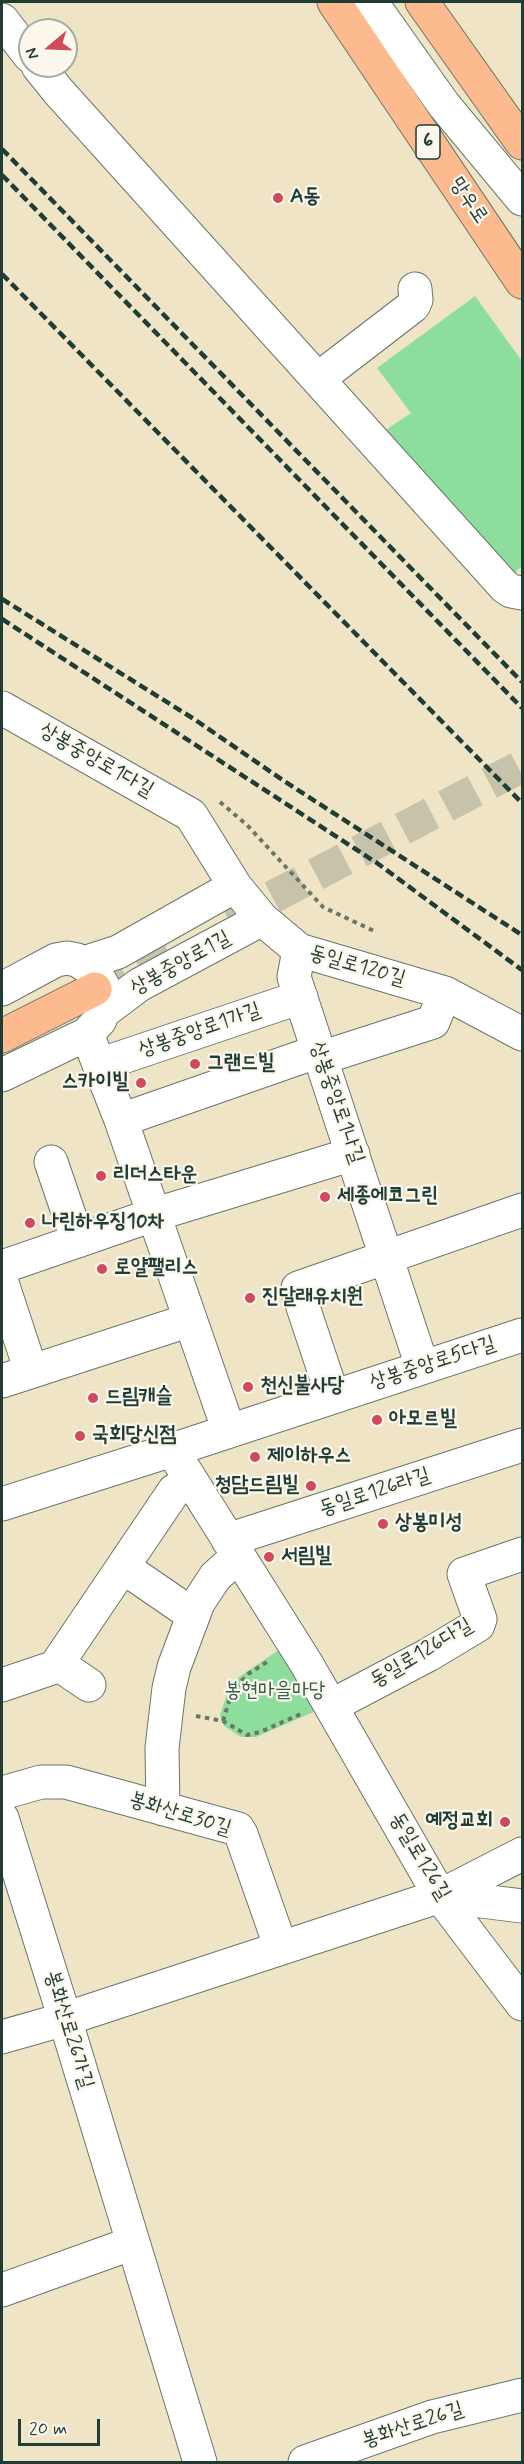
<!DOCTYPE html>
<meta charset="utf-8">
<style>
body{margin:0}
#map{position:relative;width:524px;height:2464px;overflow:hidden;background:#f0e4c7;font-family:Mynerve,sans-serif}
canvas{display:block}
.frame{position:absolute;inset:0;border:3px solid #1f3d34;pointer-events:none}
.north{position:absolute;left:18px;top:18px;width:60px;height:60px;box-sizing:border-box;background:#fbf7ec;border:2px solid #a3ada2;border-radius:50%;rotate:251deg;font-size:16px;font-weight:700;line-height:24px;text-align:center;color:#1f3d34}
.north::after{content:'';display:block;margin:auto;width:21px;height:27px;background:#d1495b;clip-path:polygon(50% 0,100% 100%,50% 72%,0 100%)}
.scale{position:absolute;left:18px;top:2419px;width:82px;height:27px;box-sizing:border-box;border:3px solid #1f3d34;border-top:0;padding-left:8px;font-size:18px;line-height:21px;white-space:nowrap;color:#1f3d34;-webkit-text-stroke:4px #fbf7ec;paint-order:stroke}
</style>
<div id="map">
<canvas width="524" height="2464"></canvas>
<div class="frame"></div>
<div class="north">N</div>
<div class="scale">20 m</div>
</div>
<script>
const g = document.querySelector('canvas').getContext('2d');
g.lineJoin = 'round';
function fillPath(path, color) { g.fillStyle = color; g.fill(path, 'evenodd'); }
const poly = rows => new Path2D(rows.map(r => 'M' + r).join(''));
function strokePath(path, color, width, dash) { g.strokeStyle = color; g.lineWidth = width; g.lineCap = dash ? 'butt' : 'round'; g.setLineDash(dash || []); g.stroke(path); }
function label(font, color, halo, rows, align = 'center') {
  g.font = font + ' Mynerve,"Poor Story",sans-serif'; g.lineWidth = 4.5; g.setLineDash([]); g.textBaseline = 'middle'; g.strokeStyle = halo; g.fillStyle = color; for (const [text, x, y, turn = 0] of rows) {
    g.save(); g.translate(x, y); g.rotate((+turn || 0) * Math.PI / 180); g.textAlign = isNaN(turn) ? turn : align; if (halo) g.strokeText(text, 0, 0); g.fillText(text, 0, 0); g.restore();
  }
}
fillPath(poly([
 [475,296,522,361,522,566,514,574,381,433,411,413,377,368],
 [289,1643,327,1706,256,1737,241,1737,224,1726,220,1715,228,1691,239,1677]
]), '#8dde9d');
strokePath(poly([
 [229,920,522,766],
 [95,989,170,950]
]), '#c6c3aa', 33, [33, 16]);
const minor = poly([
 [371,2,444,105,522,199],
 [2,20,30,56],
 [38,66,58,91,505,587,511,591,522,593],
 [318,379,413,306,416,300,415,289],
 [2,708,191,815,235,886,262,919,299,950,445,993,522,1034],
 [299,950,294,977,422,1366],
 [84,963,118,952,235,886],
 [2,989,56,960,67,958,77,960,94,971,103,986,104,1003,100,1020,87,1034,2,1075],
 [103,1012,139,985,262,919],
 [87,1034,121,1120,229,1431],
 [321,1058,433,1022,445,993],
 [99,1065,301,997],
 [121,1120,319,1051],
 [51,1162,78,1241],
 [2,1267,153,1215,353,1154],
 [2,1283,31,1371],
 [2,1381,190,1320],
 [333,1397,298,1292,298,1288,522,1210],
 [172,1450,306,1663,440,1896,522,2004],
 [2,1504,172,1450,522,1335],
 [228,1540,522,1445],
 [123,1567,193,1615],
 [58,1664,89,1685],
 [2,1685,55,1667,174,1491,190,1480],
 [331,1706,428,1655,478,1625,480,1619,464,1574,522,1554],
 [2,1793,41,1782,66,1782,238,1829,241,1834,281,1948],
 [163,1809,162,1748,169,1688,174,1667,198,1603,215,1577,238,1556],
 [2,1818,65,2019,200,2462],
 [440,1896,522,1906],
 [2,2037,65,2019,440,1896,522,1854],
 [2,2290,133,2243],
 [305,2462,432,2417,522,2395]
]);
const major = poly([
 [334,2,522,282],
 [422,2,522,143],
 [2,1036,95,989]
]);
strokePath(minor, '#687767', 35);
strokePath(major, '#687767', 35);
strokePath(poly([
 [220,802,247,825,323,907,374,931],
 [196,1716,223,1721,247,1735,260,1732,303,1713],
 [223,1721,231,1695,235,1688,248,1674,270,1660]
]), '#687767', 4, [4.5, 4.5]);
strokePath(minor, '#fff', 33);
strokePath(major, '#fcba8e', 33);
strokePath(poly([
 [2,149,522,682],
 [2,175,522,708],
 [2,274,522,803],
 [2,599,194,719,284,781,522,935],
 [2,619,377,863,522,970]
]), '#1f3d34', 4.5, [9, 4.5]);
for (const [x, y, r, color] of [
 [278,198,6,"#d1495b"],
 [195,1064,6,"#d1495b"],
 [141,1083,6,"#d1495b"],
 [101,1176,6,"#d1495b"],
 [325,1197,6,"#d1495b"],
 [30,1223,6,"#d1495b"],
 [102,1269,6,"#d1495b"],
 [250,1298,6,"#d1495b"],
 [248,1387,6,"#d1495b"],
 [93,1398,6,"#d1495b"],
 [377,1420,6,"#d1495b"],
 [80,1436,6,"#d1495b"],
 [255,1457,6,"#d1495b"],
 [311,1486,6,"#d1495b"],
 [383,1524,6,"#d1495b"],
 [269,1557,6,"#d1495b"],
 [505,1822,6,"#d1495b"]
]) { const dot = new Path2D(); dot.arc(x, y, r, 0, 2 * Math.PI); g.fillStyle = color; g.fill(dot); strokePath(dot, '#fbf7ec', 2); }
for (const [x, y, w] of [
 [428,142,24]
]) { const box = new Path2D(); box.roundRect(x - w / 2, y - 17, w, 34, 4.5); g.fillStyle = '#fbf7ec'; g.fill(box); strokePath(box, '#1f3d34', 1.5); }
label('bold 20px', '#1f3d34', null, [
 ["6",428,142]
]);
label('bold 21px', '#1f3d34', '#fbf7ec', [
 ["A동",290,198],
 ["그랜드빌",207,1064],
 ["스카이빌",129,1083,"right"],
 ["리더스타운",113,1176],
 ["세종에코그린",337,1197],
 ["나린하우징10차",42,1223],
 ["로얄팰리스",114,1269],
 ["진달래유치원",262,1298],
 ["천신불사당",260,1387],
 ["드림캐슬",105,1398],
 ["아모르빌",389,1420],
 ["국회당신점",92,1436],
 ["제이하우스",267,1457],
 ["청담드림빌",299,1486,"right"],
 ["상봉미성",395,1524],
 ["서림빌",281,1557],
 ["예정교회",493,1822,"right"]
], 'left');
label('21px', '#1f3d34', '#fbf7ec', [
 ["망우로",468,201,56],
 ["상봉중앙로1다길",96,761,30],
 ["상봉중앙로1길",181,964,-29],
 ["동일로120길",357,967,16],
 ["상봉중앙로1가길",200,1031,-19],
 ["상봉중앙로1나길",336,1103,71],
 ["상봉중앙로5다길",433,1364,-18],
 ["동일로126라길",375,1493,-18],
 ["동일로126다길",422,1654,-31],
 ["봉화산로30길",180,1815,17],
 ["동일로126길",419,1857,59],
 ["봉화산로26가길",68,2030,73],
 ["봉화산로26길",413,2426,-18]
]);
label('21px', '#355d49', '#fbf7ec', [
 ["봉현마을마당",275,1692]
]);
</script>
